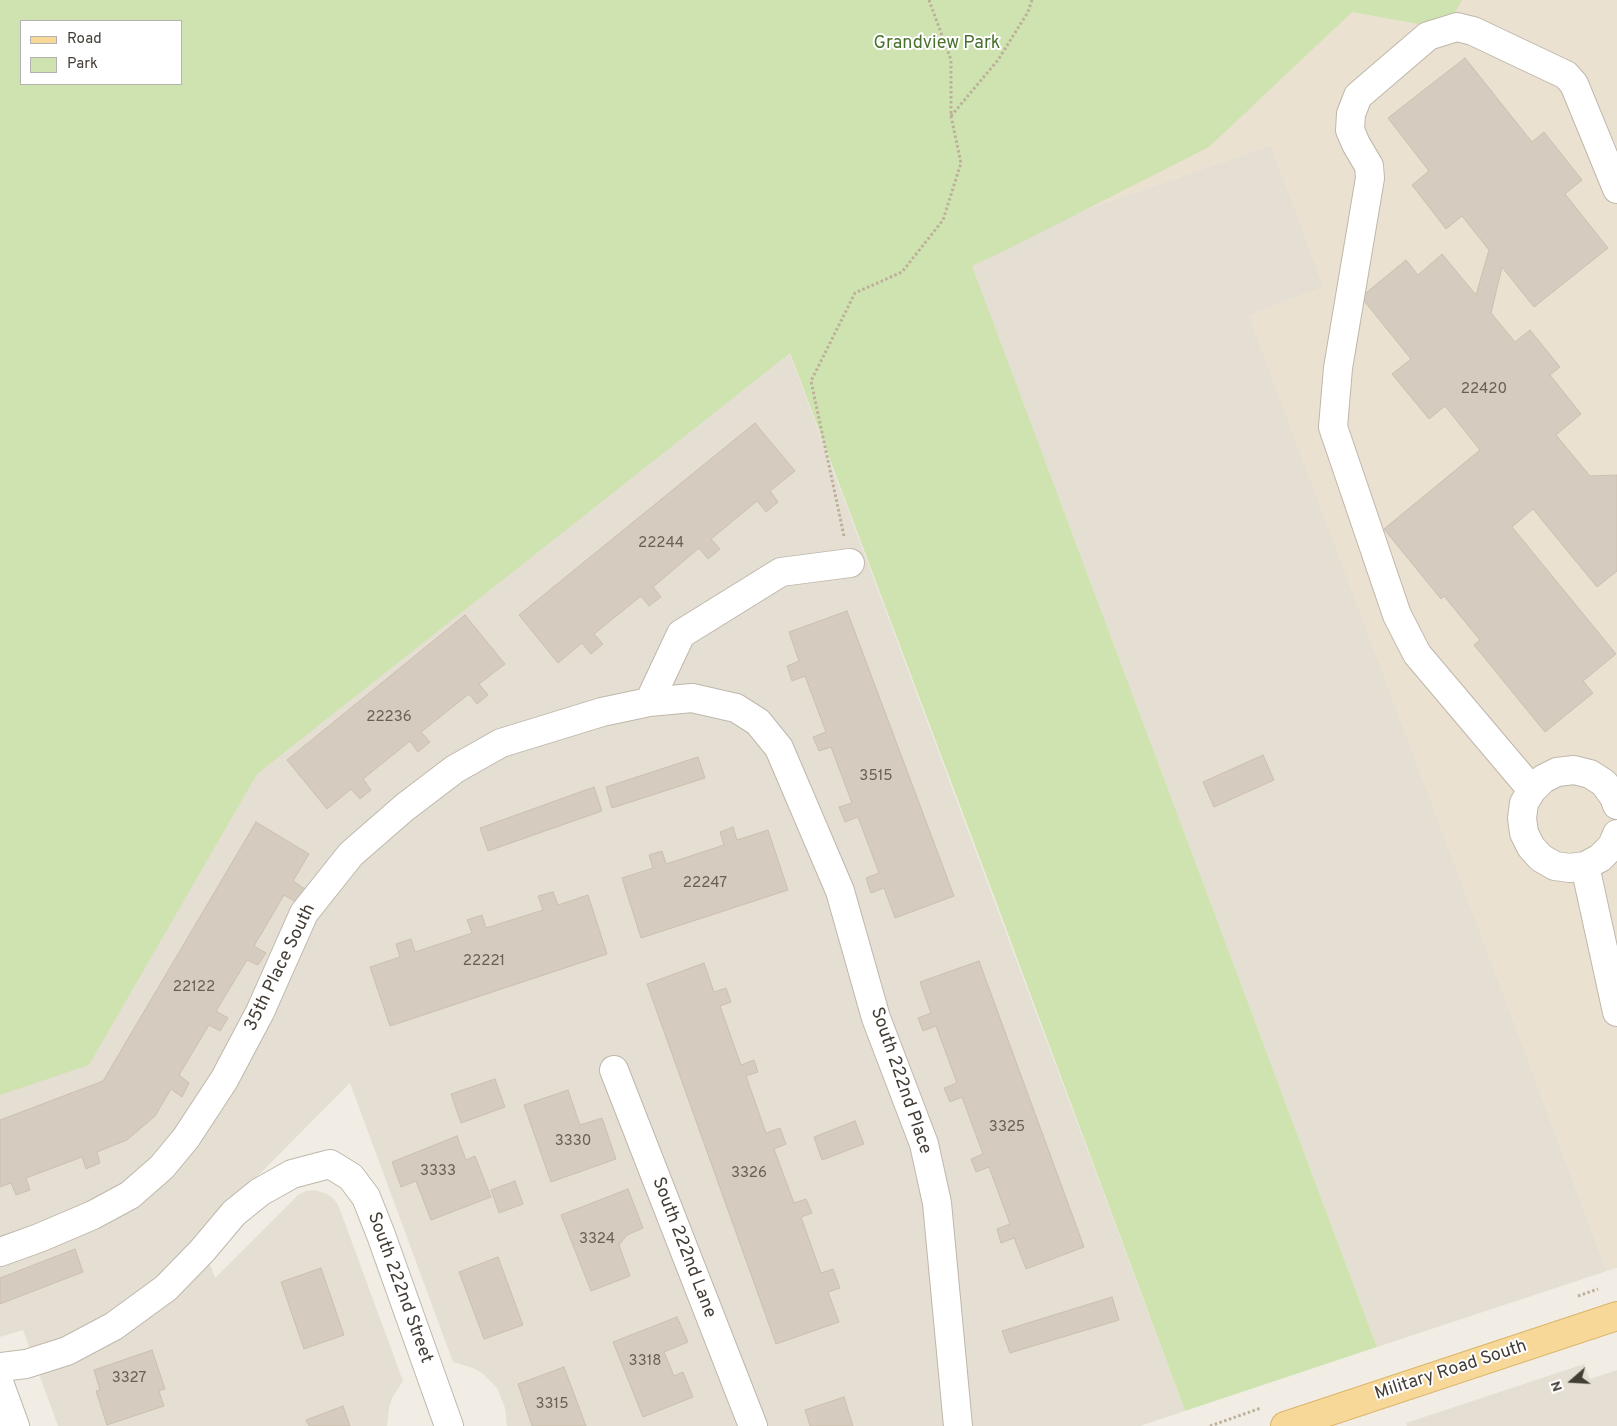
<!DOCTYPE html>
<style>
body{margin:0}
#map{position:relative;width:1617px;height:1426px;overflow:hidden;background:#f1ede5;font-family:Overpass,sans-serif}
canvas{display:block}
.legend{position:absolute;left:20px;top:20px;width:162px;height:65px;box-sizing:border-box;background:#fff;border:1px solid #b4b1ae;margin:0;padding:6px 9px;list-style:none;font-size:15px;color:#433d35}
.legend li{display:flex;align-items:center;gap:10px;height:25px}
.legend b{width:25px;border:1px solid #b4b1ae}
.north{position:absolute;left:1547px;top:1356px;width:50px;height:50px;-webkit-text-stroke:4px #fff;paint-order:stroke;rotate:251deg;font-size:14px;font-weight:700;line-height:20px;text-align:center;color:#433d35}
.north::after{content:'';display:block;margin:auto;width:18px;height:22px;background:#433d35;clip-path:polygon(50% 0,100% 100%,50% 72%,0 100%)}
</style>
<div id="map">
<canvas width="1617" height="1426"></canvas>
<ul class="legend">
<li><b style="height:6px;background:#f7d898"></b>Road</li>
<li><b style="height:14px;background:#cfe3b0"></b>Park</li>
</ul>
<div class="north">N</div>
</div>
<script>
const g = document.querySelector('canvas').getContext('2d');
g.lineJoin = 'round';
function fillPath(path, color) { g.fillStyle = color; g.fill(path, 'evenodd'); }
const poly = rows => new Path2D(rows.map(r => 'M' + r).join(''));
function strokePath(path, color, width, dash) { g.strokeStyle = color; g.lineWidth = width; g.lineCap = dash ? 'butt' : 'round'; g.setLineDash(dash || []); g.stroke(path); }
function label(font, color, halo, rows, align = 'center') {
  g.font = font + ' Overpass,sans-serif'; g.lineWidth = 4; g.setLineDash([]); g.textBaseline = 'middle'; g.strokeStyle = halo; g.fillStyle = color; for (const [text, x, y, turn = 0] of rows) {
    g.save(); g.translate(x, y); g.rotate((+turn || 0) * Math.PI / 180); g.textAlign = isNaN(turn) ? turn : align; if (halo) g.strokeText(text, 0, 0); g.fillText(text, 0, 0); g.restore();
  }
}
fillPath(poly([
 [1271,145,1324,287,1249,315,1607,1271,1377,1347,966,251],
 [776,317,1185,1411,1140,1426,507,1426,505,1408,497,1388,482,1373,473,1368,453,1362,350,1083,199,1235,215,1278,298,1195,306,1191,314,1190,327,1194,334,1199,339,1207,403,1381,392,1398,389,1408,387,1426,58,1426,23,1330,0,1337,0,587],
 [1584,1364,1590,1379,1617,1370,1617,1426,1407,1426,1406,1423]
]), '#e5dfd3');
fillPath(poly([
 [1199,0,1617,0,1617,1268,1607,1271,1248,315,1323,287,1271,145,966,251]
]), '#eae1d0');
fillPath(poly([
 [0,0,1462,0,1446,29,1352,12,1209,147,1008,249,972,266,1377,1347,1185,1411,998,907,790,353,257,774,89,1065,0,1095],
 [21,21,181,21,181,84,21,84]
]), '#cfe3b0');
const building = poly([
 [1465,58,1532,142,1544,132,1582,180,1565,194,1608,248,1534,307,1502,267,1491,313,1515,342,1530,330,1560,367,1550,375,1581,414,1556,435,1590,476,1617,475,1617,571,1597,587,1533,509,1512,527,1616,654,1583,681,1593,693,1545,732,1474,645,1480,640,1444,596,1441,599,1384,529,1480,450,1445,406,1429,419,1392,374,1411,359,1361,297,1406,260,1418,275,1442,254,1476,295,1489,250,1462,216,1446,229,1412,185,1429,171,1388,118,1465,58],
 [755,423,795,471,770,491,778,502,766,512,757,501,711,539,720,549,708,559,699,548,653,587,661,597,649,606,641,596,594,634,603,644,591,654,582,643,558,663,519,615,755,423],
 [847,611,954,896,895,918,884,888,871,893,866,878,879,873,858,817,845,822,839,807,852,803,831,747,819,751,813,737,826,732,805,676,792,681,787,666,799,661,789,632,847,611],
 [465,615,505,664,479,684,488,695,477,704,469,694,421,732,430,742,418,752,410,741,363,779,371,790,360,799,351,789,327,809,287,760,465,615],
 [1263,755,1274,780,1214,807,1203,782,1263,755],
 [698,757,705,778,612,808,606,787,698,757],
 [594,787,602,811,488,851,480,828,594,787],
 [256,822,309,854,293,881,305,889,296,902,284,895,254,946,266,953,258,965,247,960,216,1011,228,1018,220,1031,209,1025,179,1075,189,1083,182,1097,171,1089,155,1116,127,1140,97,1152,100,1163,86,1169,82,1157,26,1178,30,1190,16,1195,11,1183,0,1187,0,1120,103,1081,256,822],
 [733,827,737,840,768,830,788,890,641,938,622,878,653,868,649,855,662,851,666,864,724,845,720,832,733,827],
 [553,892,558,905,588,895,607,954,390,1026,370,967,400,957,396,944,411,939,415,952,472,933,467,920,482,915,486,928,543,910,538,896,553,892],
 [979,961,1084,1247,1026,1269,1014,1238,1001,1243,997,1229,1010,1224,989,1167,976,1172,971,1159,983,1154,962,1097,950,1102,944,1088,957,1083,936,1026,923,1031,918,1018,931,1013,920,982,979,961],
 [704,963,714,992,726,988,731,1002,720,1006,741,1065,754,1060,758,1072,746,1076,766,1133,780,1128,786,1144,774,1149,794,1203,806,1199,812,1213,801,1217,821,1273,833,1269,840,1288,828,1292,839,1322,776,1344,647,984,704,963],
 [495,1079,505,1107,461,1123,451,1094,495,1079],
 [568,1090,580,1125,602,1118,616,1159,551,1182,524,1105,568,1090],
 [855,1121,864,1144,822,1160,814,1137,855,1121],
 [457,1136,466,1160,475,1156,491,1197,431,1220,416,1181,401,1187,392,1162,457,1136],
 [515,1181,523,1204,499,1213,491,1190,515,1181],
 [628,1189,643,1228,627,1235,619,1245,630,1276,591,1291,561,1215,628,1189],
 [75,1249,83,1272,0,1304,0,1278,75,1249],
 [498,1257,523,1325,484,1339,459,1272,498,1257],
 [321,1268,344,1335,304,1349,281,1282,321,1268],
 [1112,1297,1119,1320,1010,1353,1002,1331,1112,1297],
 [677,1317,688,1342,664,1352,674,1376,683,1372,693,1397,643,1417,613,1342,677,1317],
 [152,1350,165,1389,159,1391,164,1406,107,1425,96,1391,100,1390,94,1370,152,1350],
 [564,1367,586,1426,532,1426,518,1384,564,1367],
 [844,1397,853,1426,810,1426,805,1410,844,1397],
 [343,1406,350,1426,309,1426,306,1420,343,1406]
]);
fillPath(building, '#d5cbbe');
strokePath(building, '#ccc0af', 1);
const minor = poly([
 [649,702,681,634,781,572,850,563],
 [1532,790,1417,654,1397,615,1333,427,1338,368,1370,178,1369,166,1356,144,1350,130,1351,114,1358,96,1428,36,1457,27,1473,31,1566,75,1574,84,1617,189],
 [1617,805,1614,797,1604,783,1590,774,1574,770,1557,772,1543,779,1532,790,1524,803,1522,818,1524,833,1531,847,1541,858,1555,866,1570,868,1585,866,1600,858,1612,846,1617,834],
 [1585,866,1617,1012],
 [614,1070,753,1426],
 [0,1252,39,1238,93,1215,130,1195,162,1167,186,1138,224,1080,260,1012,304,913,351,854,405,807,455,769,501,743,602,712,649,702,692,698,736,708,758,722,779,748,840,891,876,1018,924,1144,937,1203,958,1426],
 [0,1367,26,1364,67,1351,114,1326,166,1288,202,1251,234,1213,260,1192,292,1174,330,1164,351,1177,366,1197,381,1235,449,1426],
 [0,1385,15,1426]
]);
const major = poly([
 [1285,1426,1617,1316]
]);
strokePath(minor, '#bfb7ab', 30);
strokePath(major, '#dbb469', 30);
strokePath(poly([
 [951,116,998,60,1028,12,1032,0],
 [844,536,811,381,855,293,902,272,943,220,961,163,951,116,951,60,929,0],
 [1578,1296,1598,1289],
 [1210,1426,1261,1408]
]), '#bdaf9a', 3, [2.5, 2.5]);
strokePath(minor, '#fff', 28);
strokePath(major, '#f7d898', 28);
label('15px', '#686057', null, [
 ["22420",1484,390],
 ["22244",661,544],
 ["22236",389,718],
 ["3515",876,777],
 ["22247",705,884],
 ["22221",484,962],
 ["22122",194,988],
 ["3325",1007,1128],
 ["3330",573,1142],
 ["3333",438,1172],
 ["3326",749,1174],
 ["3324",597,1240],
 ["3318",645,1362],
 ["3327",129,1379],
 ["3315",552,1405]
]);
label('18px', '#49712c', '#fff', [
 ["Grandview Park",937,44]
]);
label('18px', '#433d35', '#fff', [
 ["35th Place South",281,968,-64],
 ["South 222nd Place",900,1081,71],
 ["South 222nd Lane",683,1248,69],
 ["South 222nd Street",399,1288,70],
 ["Military Road South",1451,1371,-18]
]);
</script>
